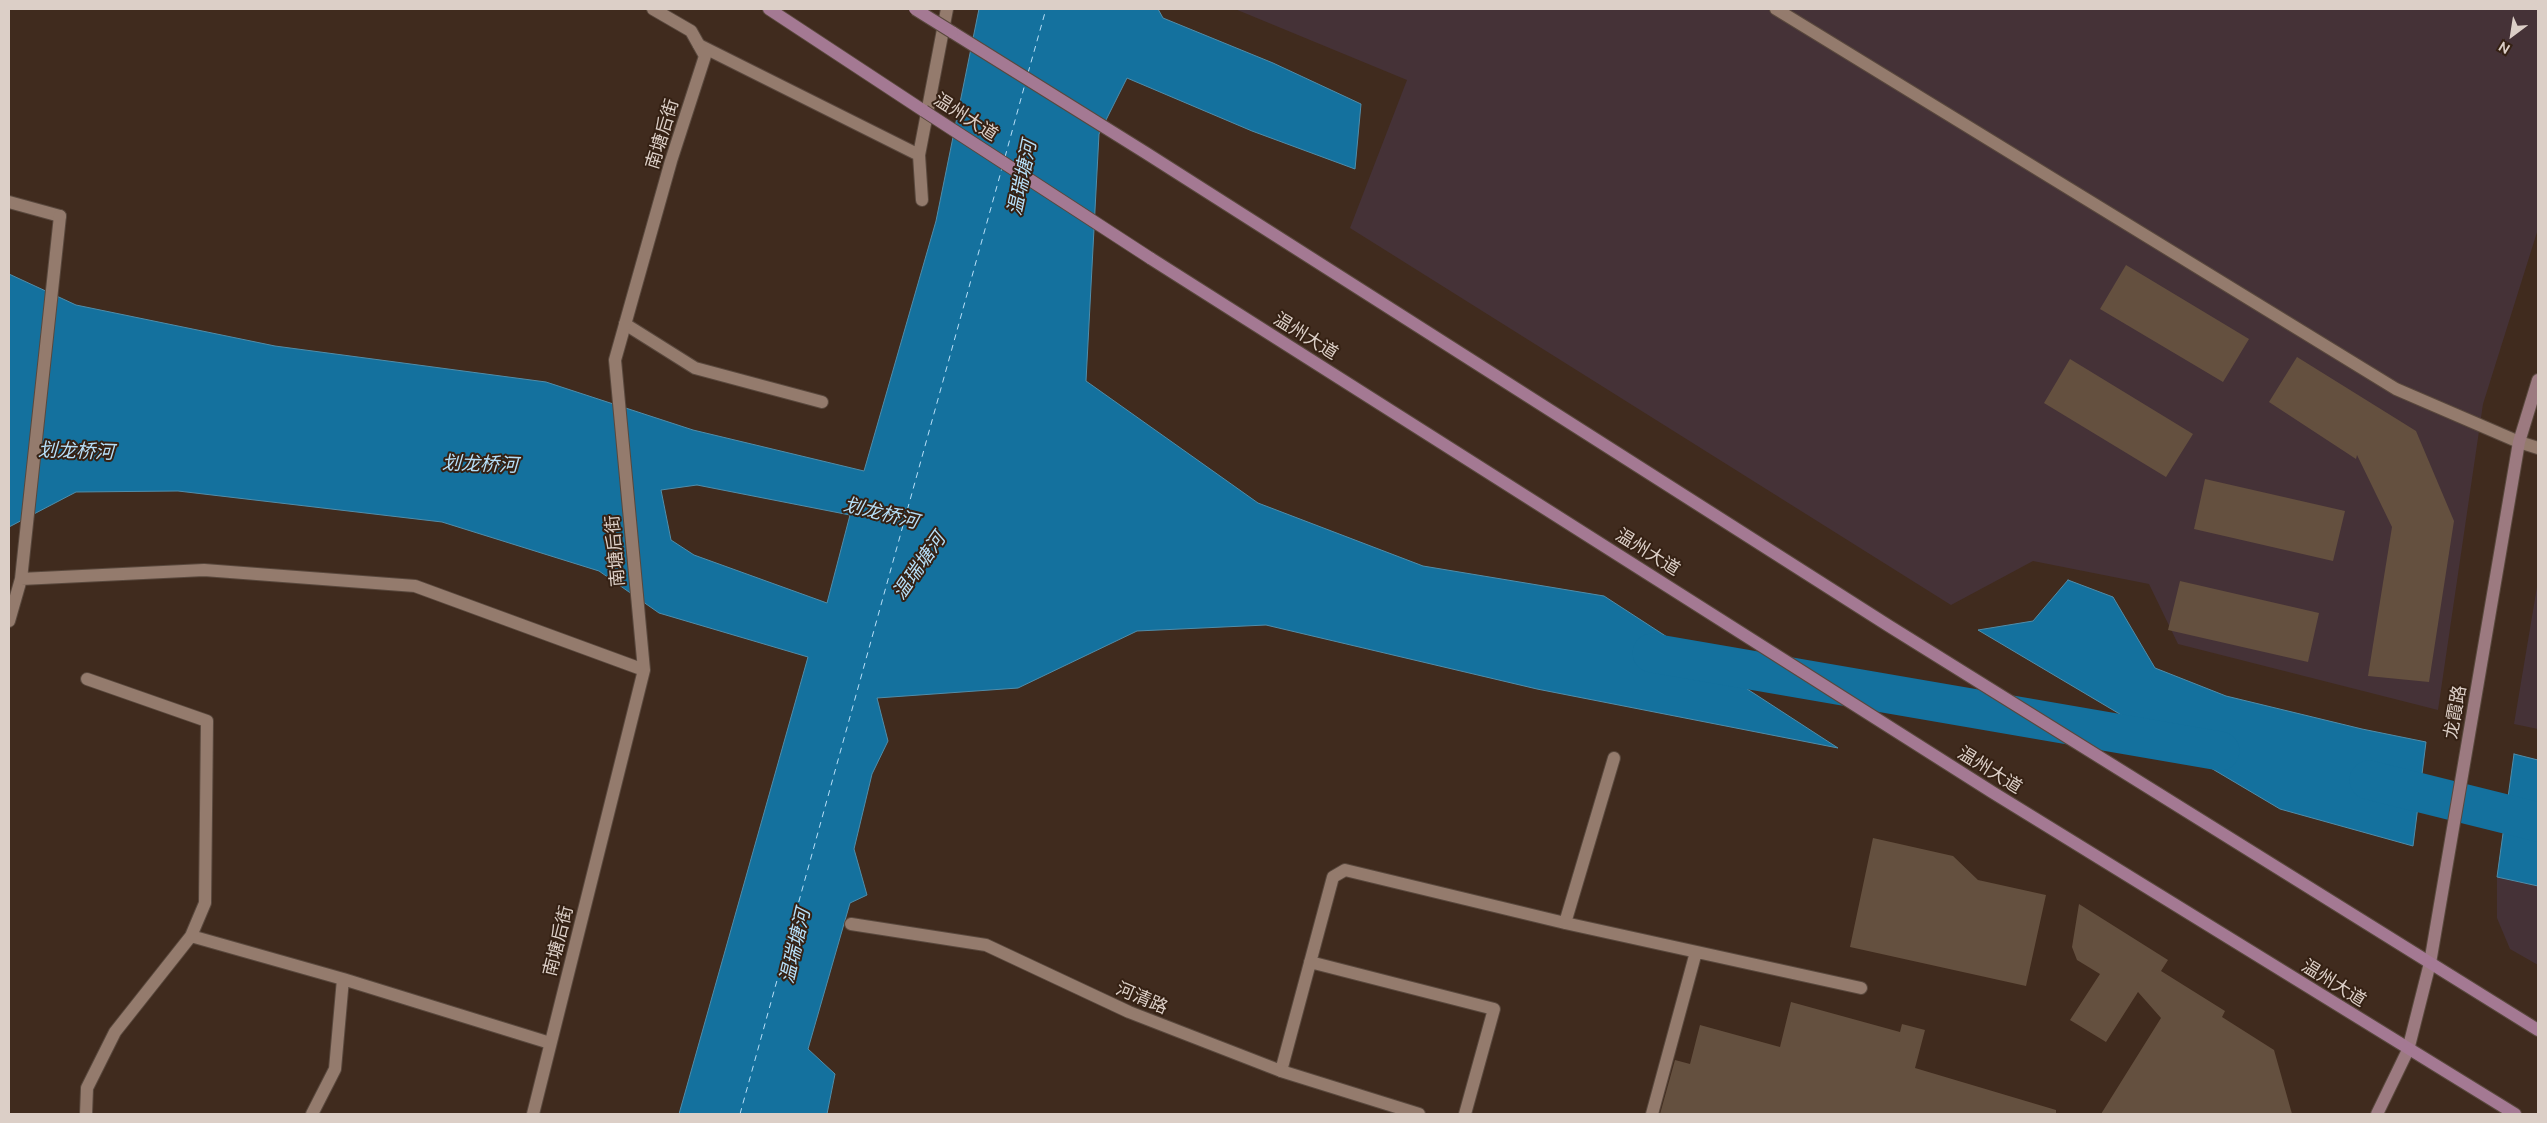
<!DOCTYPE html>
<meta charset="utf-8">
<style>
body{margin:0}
#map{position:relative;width:2547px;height:1123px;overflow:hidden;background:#402b1e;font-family:Ubuntu,sans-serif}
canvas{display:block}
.frame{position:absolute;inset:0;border:10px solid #dccfc7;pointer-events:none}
.north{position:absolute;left:2487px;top:10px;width:50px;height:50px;-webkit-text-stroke:4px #352114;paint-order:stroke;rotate:211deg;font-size:14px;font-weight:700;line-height:20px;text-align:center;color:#dccfc7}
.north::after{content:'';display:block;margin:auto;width:18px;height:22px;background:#dccfc7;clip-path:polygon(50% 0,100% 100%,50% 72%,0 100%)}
</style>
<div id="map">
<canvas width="2547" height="1123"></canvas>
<div class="frame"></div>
<div class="north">N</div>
</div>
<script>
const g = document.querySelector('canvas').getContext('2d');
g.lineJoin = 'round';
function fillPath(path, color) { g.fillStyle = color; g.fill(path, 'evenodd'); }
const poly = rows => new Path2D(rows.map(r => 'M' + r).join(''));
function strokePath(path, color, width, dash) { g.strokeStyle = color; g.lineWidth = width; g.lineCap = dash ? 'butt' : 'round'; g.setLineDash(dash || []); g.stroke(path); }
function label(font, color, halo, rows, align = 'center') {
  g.font = font + ' Ubuntu,"Noto Sans SC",sans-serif'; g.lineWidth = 4; g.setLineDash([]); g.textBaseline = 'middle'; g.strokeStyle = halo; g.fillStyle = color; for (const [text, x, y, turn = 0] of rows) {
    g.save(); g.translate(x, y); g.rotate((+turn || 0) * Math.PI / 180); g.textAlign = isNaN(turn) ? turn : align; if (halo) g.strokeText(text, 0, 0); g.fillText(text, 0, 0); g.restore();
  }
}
fillPath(poly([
 [1235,9,2538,9,2538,229,2483,404,2438,710,2178,644,2149,584,2033,561,1951,605,1350,228,1407,80],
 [2538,581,2538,729,2514,724],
 [2497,877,2538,886,2538,965,2510,949,2497,918]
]), '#453237');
const water = poly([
 [979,9,1158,9,1163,18,1273,63,1361,104,1355,169,1252,131,1127,78,1099,134,1086,381,1258,503,1423,566,1604,596,1838,748,1537,689,1266,625,1137,631,1018,688,877,698,888,741,872,774,854,849,867,895,850,903,808,1049,835,1074,827,1114,679,1114,808,657,659,613,599,571,442,522,178,491,76,492,9,527,9,274,76,305,275,346,546,382,693,430,864,471,936,221,979,9],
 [697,485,850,515,827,603,694,555,671,540,661,490,697,485],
 [2068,580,2113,597,2155,668,2226,696,2362,729,2426,742,2413,846,2280,809,1978,630,2033,621,2068,580],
 [2514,754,2538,760,2538,886,2497,877,2514,754]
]);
fillPath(water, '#14719e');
strokePath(water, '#508daa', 1);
strokePath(poly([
 [1652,653,2220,751],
 [2369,780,2538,822]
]), '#14719e', 39);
strokePath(poly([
 [1028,73,1046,9],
 [1005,157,1025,84],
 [740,1114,1002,168]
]), '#b7dff8', 1, [6, 5]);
fillPath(poly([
 [2126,265,2249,339,2223,382,2100,309],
 [2297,357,2416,431,2454,521,2429,682,2368,676,2392,527,2357,455,2356,459,2269,402],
 [2070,359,2193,434,2166,477,2044,403],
 [2205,479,2345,511,2333,561,2194,529],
 [2180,581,2319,613,2308,662,2168,630],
 [1873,838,1953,856,1978,880,2046,895,2026,986,1850,947],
 [2079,904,2168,960,2161,971,2225,1011,2222,1017,2274,1050,2292,1114,2101,1114,2161,1018,2138,992,2106,1042,2070,1020,2100,974,2077,960,2072,947],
 [1791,1002,1900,1032,1902,1024,1925,1030,1915,1068,2056,1110,2056,1114,1660,1114,1675,1060,1690,1064,1700,1025,1780,1047]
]), '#64503f');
const service = poly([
 [699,45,919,155],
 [922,200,919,155,947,9],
 [9,202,60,216],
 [625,324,695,368,822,402],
 [1565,923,1614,758],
 [191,936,343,979,550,1043],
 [1310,962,1494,1009,1465,1114],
 [1281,1071,1333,877,1345,870,1565,923,1861,988],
 [86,1114,87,1088,115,1032,191,936,205,903,207,721,87,679],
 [312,1114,335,1069,343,979],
 [1652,1114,1696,952]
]);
const minor = poly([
 [1776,9,2396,389,2519,442,2538,448],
 [21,579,204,570,415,586,644,670],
 [9,621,21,579,60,216],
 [851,924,986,945,1129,1012,1281,1071,1419,1114],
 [533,1114,644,670,615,360,671,161,705,56,691,31,653,9]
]);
const secondary = poly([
 [2377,1114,2408,1050,2430,963,2519,442,2538,380]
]);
const primary = poly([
 [769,9,924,111],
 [952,32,1146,153,1889,626,2538,1030],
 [1150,258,1992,792,2515,1114]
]);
strokePath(service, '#59483d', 14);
strokePath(minor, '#59483d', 14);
strokePath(secondary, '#59483d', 14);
strokePath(primary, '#59483d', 14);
strokePath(service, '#947b6d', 12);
strokePath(minor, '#947b6d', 12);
strokePath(secondary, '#9c7a80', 12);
strokePath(primary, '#a47993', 12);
const primaryBridge = poly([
 [915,9,952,32],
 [924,111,1150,258]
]);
strokePath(primaryBridge, '#59483d', 14, []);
strokePath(primaryBridge, '#a47993', 12);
label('18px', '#dccfc7', '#352114', [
 ["温州大道",966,117,33],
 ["南塘后街",662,134,-73],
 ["温州大道",1306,336,32],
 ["南塘后街",615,551,-95],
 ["温州大道",1648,552,32],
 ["龙霞路",2455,712,-80],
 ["温州大道",1990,770,32],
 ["南塘后街",558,941,-76],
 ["温州大道",2334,983,32],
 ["河清路",1142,998,23]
]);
label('italic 19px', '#b7dff8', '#352114', [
 ["温瑞塘河",1022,178,-78],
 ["划龙桥河",76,451,2],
 ["划龙桥河",480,464,2],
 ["划龙桥河",881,513,14],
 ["温瑞塘河",919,566,-55],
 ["温瑞塘河",795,946,-77]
]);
</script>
